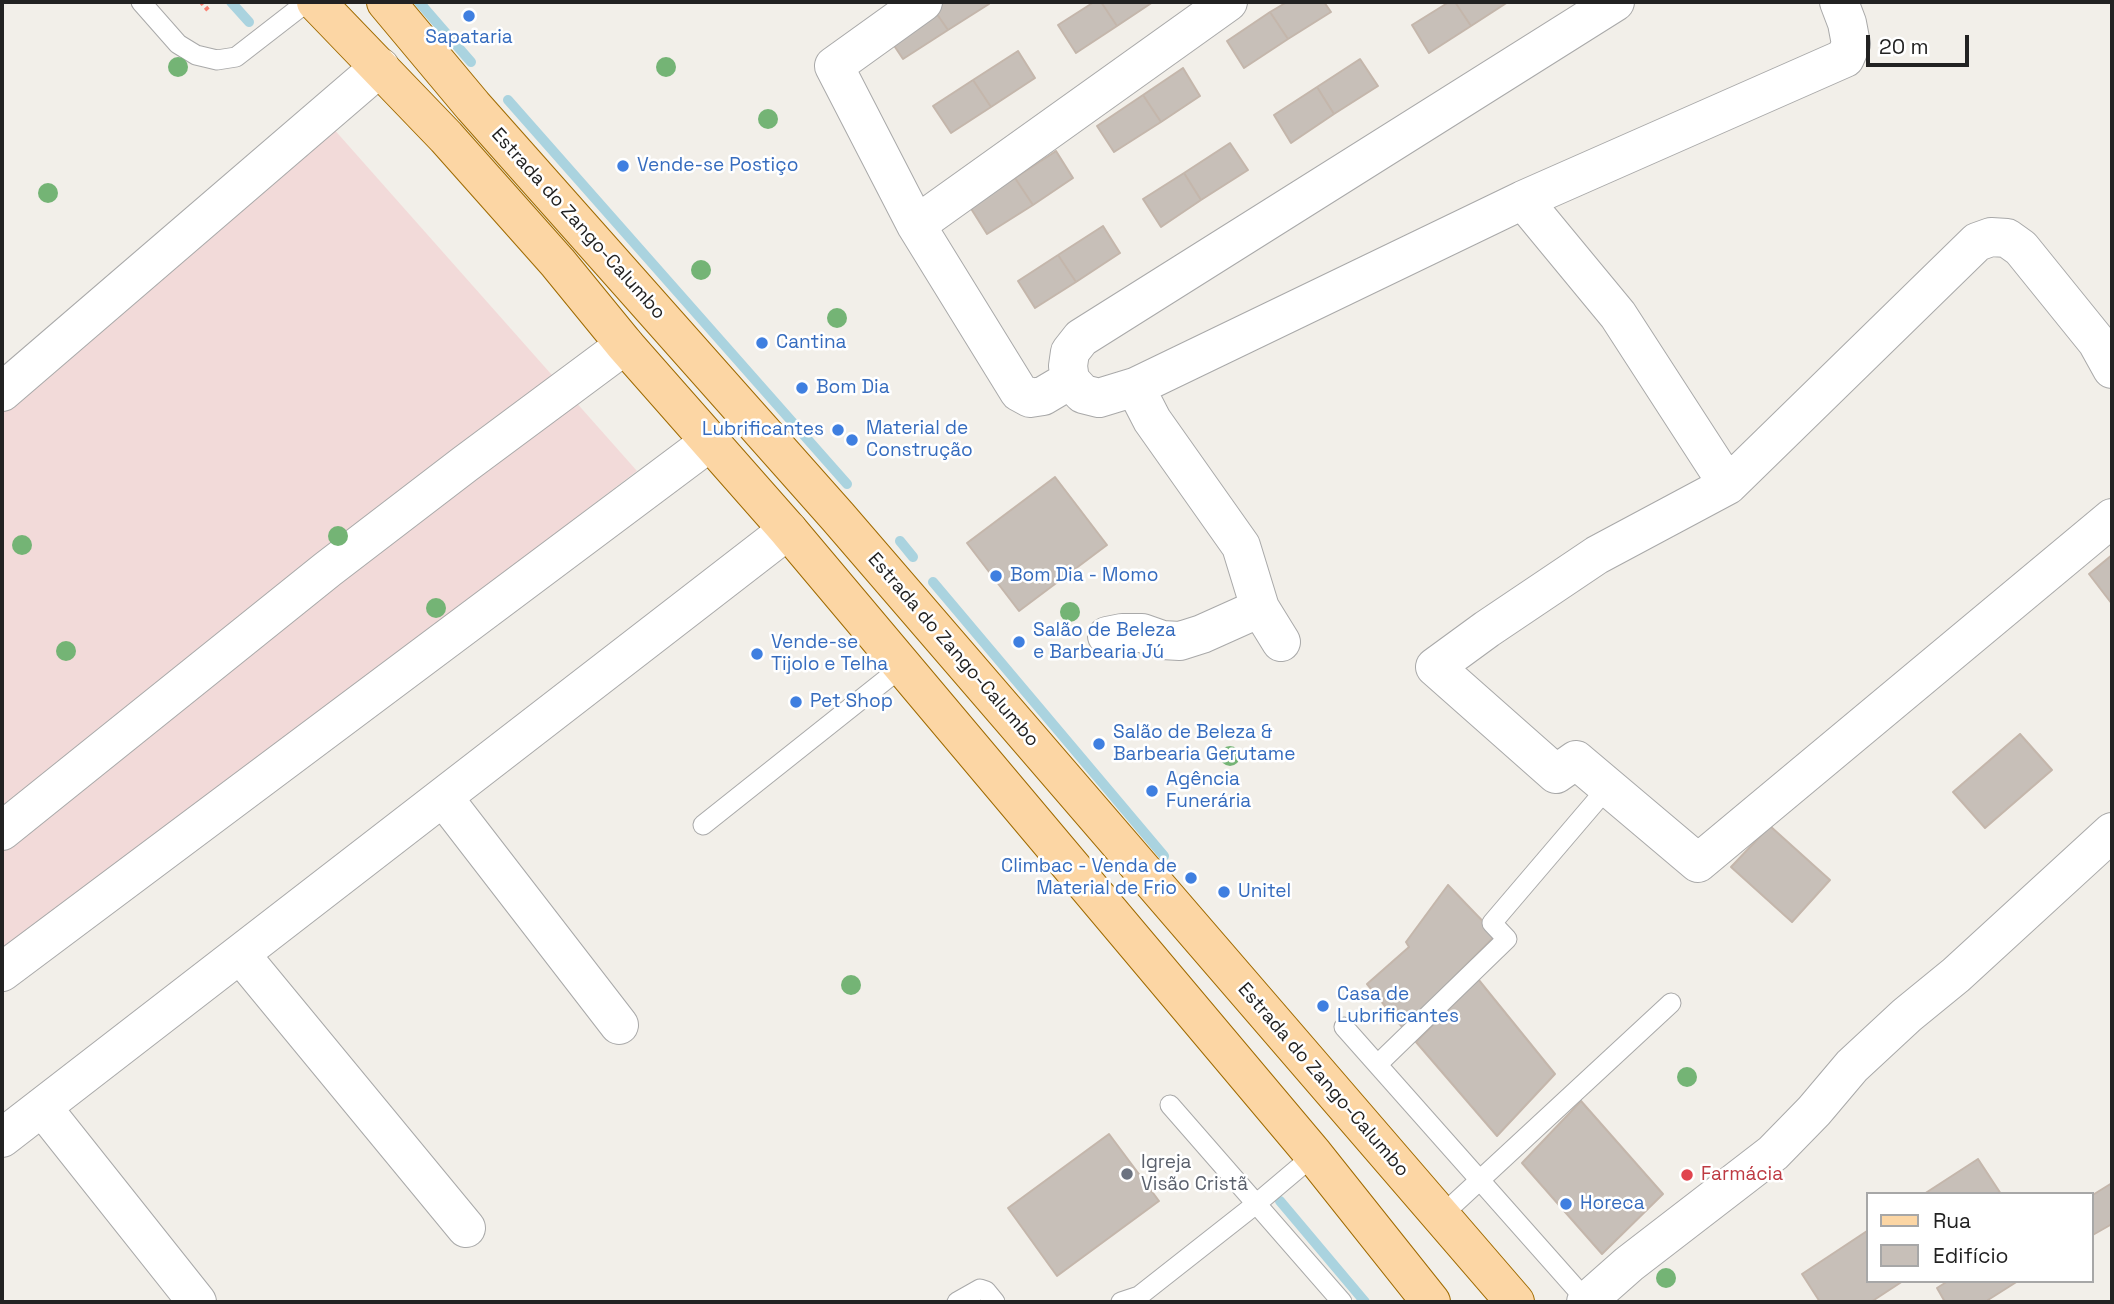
<!DOCTYPE html>
<meta charset="utf-8">
<style>
body{margin:0}
#map{position:relative;width:2114px;height:1304px;overflow:hidden;background:#f2efe9;font-family:"Space Grotesk",sans-serif}
canvas{display:block}
.frame{position:absolute;inset:0;border:4px solid #222;pointer-events:none}
.legend{position:absolute;left:1866px;top:1192px;width:228px;height:91px;box-sizing:border-box;background:#fff;border:2px solid #a7a7a7;margin:0;padding:9px 12px;list-style:none;font-size:21px;color:#222}
.legend li{display:flex;align-items:center;gap:14px;height:35px}
.legend b{width:35px;border:2px solid #a7a7a7}
.scale{position:absolute;left:1866px;top:35px;width:103px;height:32px;box-sizing:border-box;border:4px solid #222;border-top:0;padding-left:9px;font-size:21px;line-height:24px;white-space:nowrap;color:#222;-webkit-text-stroke:5px #fff;paint-order:stroke}
</style>
<div id="map">
<canvas width="2114" height="1304"></canvas>
<div class="frame"></div>
<ul class="legend">
<li><b style="height:9px;background:#fcd6a4"></b>Rua</li>
<li><b style="height:19px;background:#c7bfb8"></b>Edifício</li>
</ul>
<div class="scale">20 m</div>
</div>
<script>
const g = document.querySelector('canvas').getContext('2d');
g.lineJoin = 'round';
function fillPath(path, color) { g.fillStyle = color; g.fill(path, 'evenodd'); }
const poly = rows => new Path2D(rows.map(r => 'M' + r).join(''));
function strokePath(path, color, width, dash) { g.strokeStyle = color; g.lineWidth = width; g.lineCap = dash ? 'butt' : 'round'; g.setLineDash(dash || []); g.stroke(path); }
function label(font, color, halo, rows, align = 'center') {
  g.font = font + ' "Space Grotesk",sans-serif'; g.lineWidth = 5; g.setLineDash([]); g.textBaseline = 'middle'; g.strokeStyle = halo; g.fillStyle = color; for (const [text, x, y, turn = 0] of rows) {
    g.save(); g.translate(x, y); g.rotate((+turn || 0) * Math.PI / 180); g.textAlign = isNaN(turn) ? turn : align; if (halo) g.strokeText(text, 0, 0); g.fillText(text, 0, 0); g.restore();
  }
}
fillPath(poly([
 [332,127,637,471,2,956,2,411]
]), '#f2dad9');
strokePath(poly([
 [231,2,249,22],
 [419,2,471,62],
 [508,100,847,484],
 [900,541,913,557],
 [933,582,1164,856],
 [1280,1201,1365,1302]
]), '#aad3df', 10);
const building = poly([
 [933,2,987,2,989,4,948,30,930,4,933,2],
 [1094,2,1101,2,1117,26,1076,53,1058,25,1094,2],
 [1101,2,1153,2,1117,26,1101,2],
 [1287,2,1324,2,1331,12,1288,39,1270,12,1287,2],
 [1449,2,1455,2,1471,26,1429,53,1412,25,1449,2],
 [1455,2,1508,2,1471,26,1455,2],
 [930,4,948,30,903,59,885,32,930,4],
 [1270,12,1288,39,1244,68,1227,41,1270,12],
 [1018,51,1035,78,991,107,973,80,1018,51],
 [1360,59,1378,86,1334,114,1317,87,1360,59],
 [1183,68,1200,96,1161,122,1143,95,1183,68],
 [973,80,991,107,951,133,933,106,973,80],
 [1317,87,1334,114,1291,143,1274,115,1317,87],
 [1143,95,1161,122,1114,152,1097,126,1143,95],
 [1230,143,1248,170,1201,200,1184,173,1230,143],
 [1056,151,1073,178,1033,205,1015,178,1056,151],
 [1184,173,1201,200,1161,227,1143,199,1184,173],
 [1015,178,1033,205,987,234,970,207,1015,178],
 [1103,226,1120,253,1076,282,1058,255,1103,226],
 [1058,255,1076,282,1035,308,1018,281,1058,255],
 [1055,477,1107,545,1019,611,967,543,1055,477],
 [2112,555,2112,604,2089,574,2112,555],
 [2020,734,2052,770,1985,828,1953,792,2020,734],
 [1770,826,1830,880,1792,922,1731,867,1770,826],
 [1448,885,1496,935,1403,1028,1367,984,1409,947,1406,942,1448,885],
 [1478,979,1555,1074,1497,1136,1416,1042,1478,979],
 [1581,1101,1663,1194,1602,1254,1522,1163,1581,1101],
 [1109,1134,1159,1201,1057,1276,1008,1208,1109,1134],
 [1978,1159,2001,1194,1924,1194,1978,1159],
 [2112,1183,2112,1224,2091,1236,2091,1196,2112,1183],
 [1867,1231,1867,1281,1903,1281,1871,1302,1820,1302,1802,1274,1867,1231],
 [1948,1281,2018,1281,1988,1300,1990,1302,1945,1302,1937,1288,1948,1281]
]);
fillPath(building, '#c7bfb8');
strokePath(building, '#c4b6ab', 2);
const service = poly([
 [141,2,178,44,196,55,217,60,236,57,307,2],
 [703,825,903,666],
 [1344,1027,1587,1301],
 [1378,1064,1507,939,1492,923,1608,787],
 [1170,1105,1342,1302],
 [1441,1216,1671,1003],
 [957,1302,980,1289,986,1291,995,1302],
 [1121,1302,1139,1296,1256,1204,1314,1155]
]);
const minor = poly([
 [923,2,834,66,916,225,1019,392,1030,398,1043,396,1070,380],
 [1615,2,1081,338,1070,352,1068,366,1070,380,1083,394,1099,398,1135,387,1523,200,1845,58,1851,44,1847,23,1839,2],
 [1523,200,1618,315,1728,485],
 [916,225,1228,2],
 [2112,369,2097,342,2021,248,2007,238,1991,237,1977,242,1728,485,1597,555,1487,629,1435,667,1556,774,1576,760,1698,863,2112,518],
 [1135,387,1152,420,1241,546,1260,608,1281,642],
 [2,392,380,67],
 [1107,636,1122,633,1142,633,1162,640,1180,641,1202,634,1260,608],
 [443,797,619,1025],
 [2,831,328,569,465,464,625,345],
 [240,954,466,1228],
 [2,972,711,441],
 [42,1107,197,1302],
 [2,1138,788,530],
 [1586,1302,1629,1264,1773,1153,1814,1111,1852,1066,1907,1015,1956,975,2112,832]
]);
const primary = poly([
 [316,2,446,137,558,263,625,345,788,530,1314,1155,1431,1302],
 [386,2,473,106,838,517,1515,1302]
]);
strokePath(service, '#a9a9a9', 21);
strokePath(minor, '#a9a9a9', 40);
strokePath(primary, '#a06b00', 40);
strokePath(poly([
 [201,2,208,10]
]), '#fa8072', 4.5, [3.5, 3.5]);
strokePath(service, '#fff', 19);
strokePath(minor, '#fff', 38);
strokePath(primary, '#fcd6a4', 38);
g.fillStyle = '#74b475';
for (const [x, y] of [
 [178,67],
 [666,67],
 [768,119],
 [48,193],
 [701,270],
 [837,318],
 [338,536],
 [22,545],
 [436,608],
 [1070,612],
 [66,651],
 [1230,756],
 [851,985],
 [1687,1077],
 [1666,1278]
]) { g.beginPath(); g.arc(x, y, 10, 0, 2 * Math.PI); g.fill(); }
for (const [x, y, r, color] of [
 [469,16,7,"#3f7fe0"],
 [623,166,7,"#3f7fe0"],
 [762,343,7,"#3f7fe0"],
 [802,388,7,"#3f7fe0"],
 [838,430,7,"#3f7fe0"],
 [852,440,7,"#3f7fe0"],
 [996,576,7,"#3f7fe0"],
 [1019,642,7,"#3f7fe0"],
 [757,654,7,"#3f7fe0"],
 [796,702,7,"#3f7fe0"],
 [1099,744,7,"#3f7fe0"],
 [1152,791,7,"#3f7fe0"],
 [1191,878,7,"#3f7fe0"],
 [1224,892,7,"#3f7fe0"],
 [1323,1006,7,"#3f7fe0"],
 [1127,1174,7,"#6b7280"],
 [1687,1175,7,"#e0444e"],
 [1566,1204,7,"#3f7fe0"]
]) { const dot = new Path2D(); dot.arc(x, y, r, 0, 2 * Math.PI); g.fillStyle = color; g.fill(dot); strokePath(dot, '#fff', 2.5); }
label('19px', '#366cbe', '#fff', [
 ["Sapataria",469,38,"center"],
 ["Vende-se Postiço",637,166],
 ["Cantina",776,343],
 ["Bom Dia",816,388],
 ["Material de",866,429],
 ["Construção",866,451],
 ["Lubrificantes",824,430,"right"],
 ["Bom Dia - Momo",1010,576],
 ["Salão de Beleza",1033,631],
 ["e Barbearia Jú",1033,653],
 ["Vende-se",771,643],
 ["Tijolo e Telha",771,665],
 ["Pet Shop",810,702],
 ["Salão de Beleza &",1113,733],
 ["Barbearia Gerutame",1113,755],
 ["Agência",1166,780],
 ["Funerária",1166,802],
 ["Climbac - Venda de",1177,867,"right"],
 ["Material de Frio",1177,889,"right"],
 ["Unitel",1238,892],
 ["Casa de",1337,995],
 ["Lubrificantes",1337,1017],
 ["Horeca",1580,1204]
], 'left');
label('19px', '#222', '#fff', [
 ["Estrada do Zango-Calumbo",578,224,48],
 ["Estrada do Zango-Calumbo",953,650,49],
 ["Estrada do Zango-Calumbo",1323,1080,49]
]);
label('19px', '#5b616d', '#fff', [
 ["Igreja",1141,1163],
 ["Visão Cristã",1141,1185]
], 'left');
label('19px', '#be3a42', '#fff', [
 ["Farmácia",1701,1175]
], 'left');
</script>
